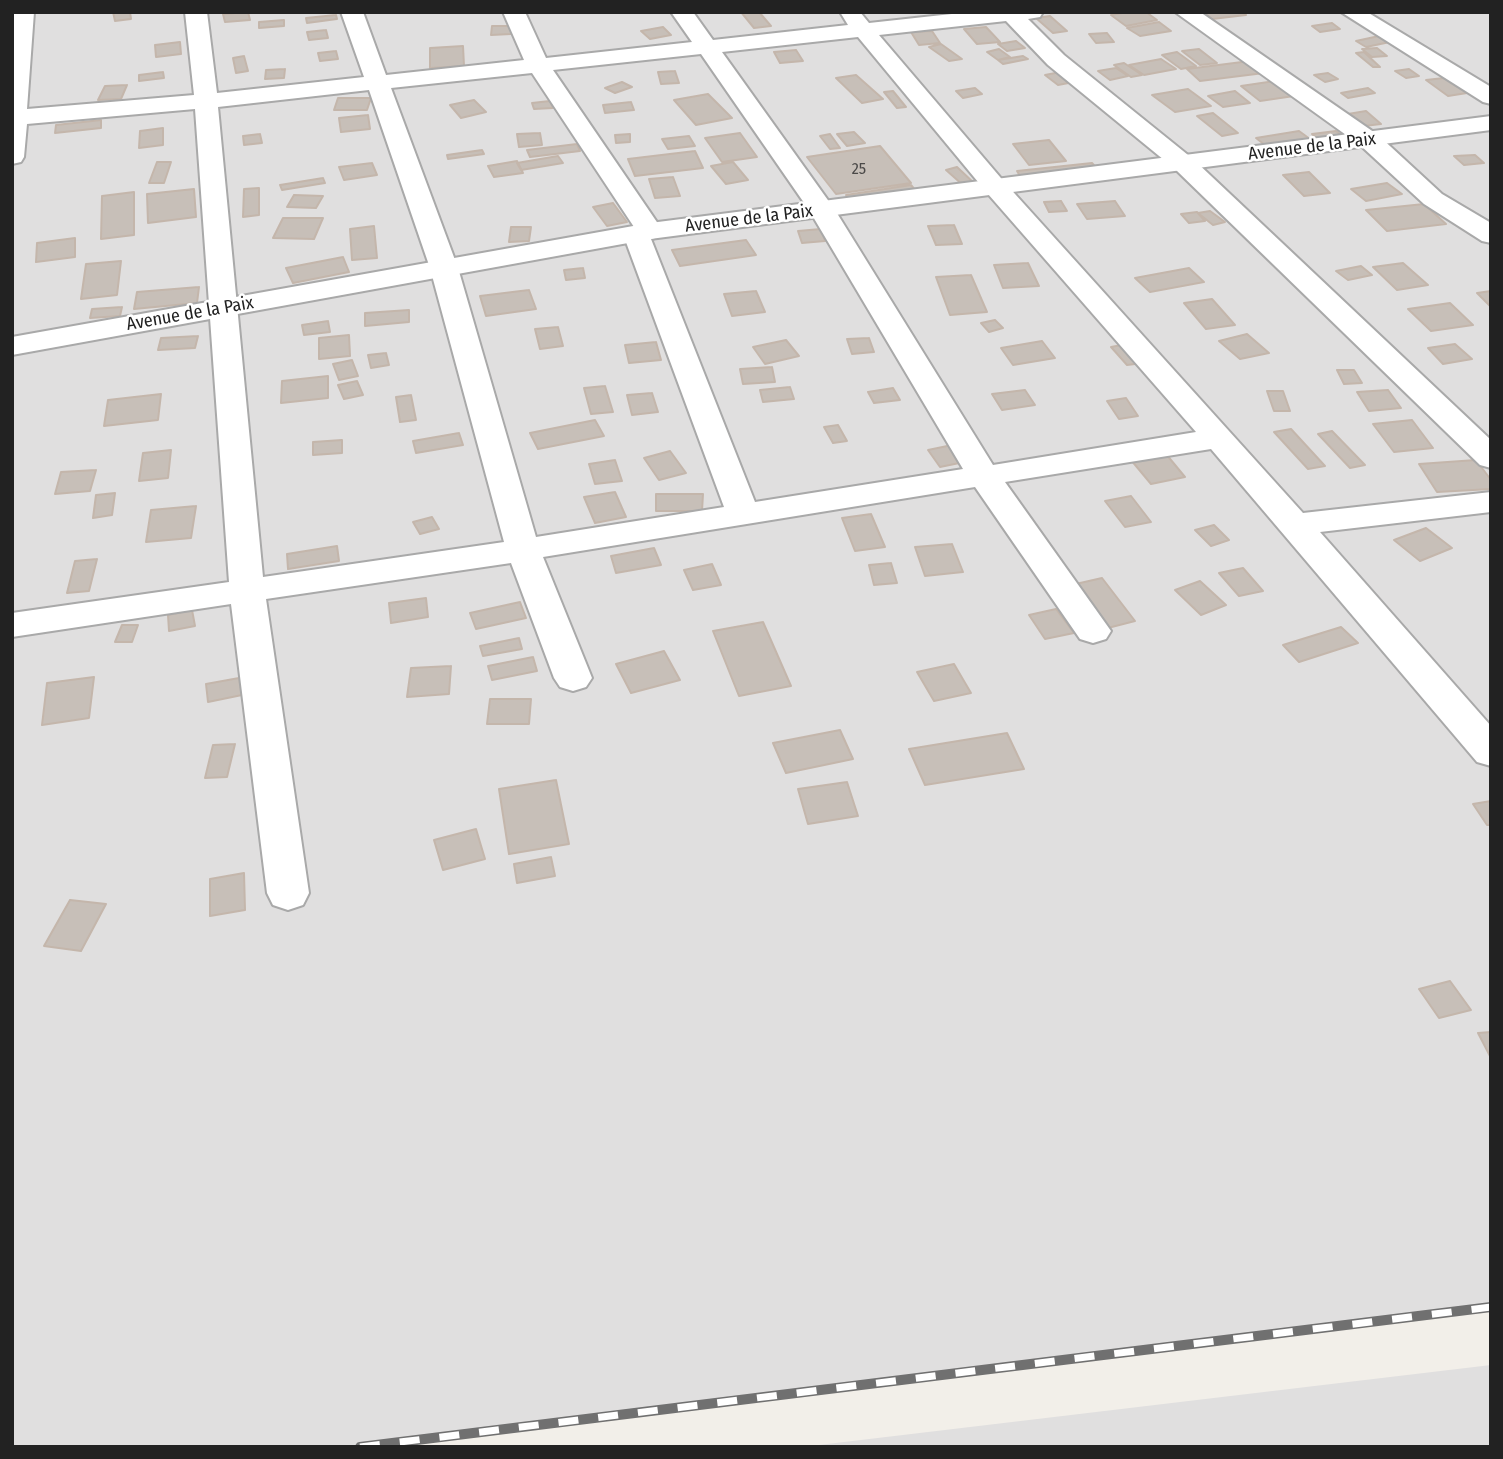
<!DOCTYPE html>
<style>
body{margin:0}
#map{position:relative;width:1503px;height:1459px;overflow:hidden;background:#f2efe9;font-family:"Fira Sans Condensed",sans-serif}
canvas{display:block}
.frame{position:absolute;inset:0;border:14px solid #222;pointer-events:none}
</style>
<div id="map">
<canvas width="1503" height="1459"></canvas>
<div class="frame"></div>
</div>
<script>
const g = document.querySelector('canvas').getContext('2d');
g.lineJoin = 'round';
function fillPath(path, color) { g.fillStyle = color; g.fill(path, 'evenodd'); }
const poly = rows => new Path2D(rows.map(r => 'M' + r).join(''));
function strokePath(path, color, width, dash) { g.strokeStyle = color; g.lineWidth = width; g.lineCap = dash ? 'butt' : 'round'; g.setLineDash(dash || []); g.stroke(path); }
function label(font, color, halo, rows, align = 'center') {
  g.font = font + ' "Fira Sans Condensed",sans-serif'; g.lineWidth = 5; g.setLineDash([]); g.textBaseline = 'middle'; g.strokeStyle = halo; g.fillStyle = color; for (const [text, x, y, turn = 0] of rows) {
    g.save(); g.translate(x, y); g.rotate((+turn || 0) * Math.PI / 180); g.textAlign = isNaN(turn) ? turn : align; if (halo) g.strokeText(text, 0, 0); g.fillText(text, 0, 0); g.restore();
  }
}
fillPath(poly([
 [12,12,1491,12,1491,1307,360,1447,12,1447],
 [1491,1365,1491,1447,802,1447]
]), '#e0dfdf');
const building = poly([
 [113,12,130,12,131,19,115,21,113,12],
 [248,12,250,20,225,22,223,14,248,12],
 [741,12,759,12,771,26,754,28,741,12],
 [1127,12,1146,12,1157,20,1126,26,1111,15,1127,12],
 [1203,12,1243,12,1246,15,1212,19,1203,12],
 [336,15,337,19,307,23,306,18,336,15],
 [1050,16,1067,31,1053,33,1036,18,1050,16],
 [284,20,284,26,259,28,259,22,284,20],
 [1159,22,1171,31,1140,36,1127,28,1159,22],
 [1332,23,1340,29,1320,32,1312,26,1332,23],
 [492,26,512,26,511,34,491,35,492,26],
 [663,27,671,35,650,39,641,31,663,27],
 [986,27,1000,42,977,44,964,29,986,27],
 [326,30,328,38,309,40,307,32,326,30],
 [932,31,940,43,919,45,911,32,932,31],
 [1107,33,1114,42,1096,43,1089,34,1107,33],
 [1379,36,1390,42,1366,47,1356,41,1379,36],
 [1016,41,1025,48,1007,51,998,44,1016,41],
 [180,42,181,54,156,57,155,45,180,42],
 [941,44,962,59,949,61,929,47,941,44],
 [463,46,464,66,430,68,430,48,463,46],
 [1377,48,1387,56,1372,57,1362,49,1377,48],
 [999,49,1010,57,998,60,987,52,999,49],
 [1199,49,1217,63,1200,65,1182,51,1199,49],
 [796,50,803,61,780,63,774,52,796,50],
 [336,51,338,59,320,61,318,53,336,51],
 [1177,52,1196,66,1181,69,1162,55,1177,52],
 [1364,52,1380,67,1373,67,1356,53,1364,52],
 [244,56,248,71,236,73,233,58,244,56],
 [1023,56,1028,59,1003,64,998,60,1023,56],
 [1161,59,1176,69,1144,75,1129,65,1161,59],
 [1250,61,1264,73,1200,81,1187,69,1250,61],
 [1124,63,1142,75,1131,77,1114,65,1124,63],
 [1116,68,1128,76,1110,80,1098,71,1116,68],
 [285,69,284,78,265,79,266,70,285,69],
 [1409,69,1419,76,1406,78,1395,71,1409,69],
 [675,71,679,83,661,84,658,72,675,71],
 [1066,71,1079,81,1058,85,1045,75,1066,71],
 [163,72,164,78,139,81,139,75,163,72],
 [1328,73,1338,79,1325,82,1314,75,1328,73],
 [856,75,883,99,862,103,836,78,856,75],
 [1444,78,1467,93,1448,96,1426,80,1444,78],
 [1275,81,1294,96,1260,101,1241,86,1275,81],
 [622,82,632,87,615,93,605,88,622,82],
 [127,85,121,99,98,100,105,86,127,85],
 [975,88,982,94,963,98,956,91,975,88],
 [1368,88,1375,93,1348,98,1341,93,1368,88],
 [1188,89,1211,106,1175,112,1152,95,1188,89],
 [893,91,906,107,897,108,884,92,893,91],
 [1235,91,1250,103,1223,107,1208,96,1235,91],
 [708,94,732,118,696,125,674,100,708,94],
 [338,98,371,98,367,110,334,110,338,98],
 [474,100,486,112,461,118,450,105,474,100],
 [550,101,553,108,534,109,532,103,550,101],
 [631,102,634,110,605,113,603,105,631,102],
 [1366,111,1381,124,1364,126,1348,114,1366,111],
 [1213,113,1238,133,1222,136,1197,116,1213,113],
 [368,115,370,129,341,132,339,118,368,115],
 [101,120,101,128,55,133,56,125,101,120],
 [163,128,163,145,139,148,140,131,163,128],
 [1299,131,1314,142,1270,149,1256,138,1299,131],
 [1336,131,1345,138,1321,142,1312,134,1336,131],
 [854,132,865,143,847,146,837,134,854,132],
 [540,133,542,145,519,147,517,134,540,133],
 [740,133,757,157,722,162,705,138,740,133],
 [260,134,262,143,244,145,243,136,260,134],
 [630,134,630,142,616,143,615,135,630,134],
 [830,134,840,148,830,149,820,136,830,134],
 [689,136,695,146,668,149,662,139,689,136],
 [1049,140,1066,161,1029,165,1013,144,1049,140],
 [577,144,580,151,530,157,527,150,577,144],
 [880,146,911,183,836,194,807,157,880,146],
 [482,150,484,154,448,159,447,155,482,150],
 [695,151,703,168,635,176,628,159,695,151],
 [1475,155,1484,163,1464,165,1454,156,1475,155],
 [558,156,563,163,521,170,517,163,558,156],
 [517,161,523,173,494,177,488,166,517,161],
 [157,162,171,162,164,183,149,183,157,162],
 [733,162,748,180,726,184,711,166,733,162],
 [372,163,377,175,344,180,339,167,372,163],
 [1092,163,1100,172,1023,181,1017,171,1092,163],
 [957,167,975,184,964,186,946,170,957,167],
 [1309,172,1330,193,1304,196,1283,175,1309,172],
 [673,177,680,196,655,198,649,179,673,177],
 [323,178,325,183,282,190,280,185,323,178],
 [1387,183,1402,194,1366,201,1351,189,1387,183],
 [911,185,916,191,850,201,846,195,911,185],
 [259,188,259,215,243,217,244,189,259,188],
 [194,189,196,217,148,223,147,194,194,189],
 [134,192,134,235,101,239,102,196,134,192],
 [294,195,323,196,316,208,287,207,294,195],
 [1061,201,1067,211,1049,212,1044,202,1061,201],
 [1115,201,1125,216,1087,219,1077,204,1115,201],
 [613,203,627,222,607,226,593,207,613,203],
 [1424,204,1446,224,1387,231,1366,210,1424,204],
 [1210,211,1225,222,1213,225,1198,213,1210,211],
 [1197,212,1205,221,1189,223,1181,214,1197,212],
 [283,218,323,218,314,239,273,238,283,218],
 [954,225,962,244,936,245,928,226,954,225],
 [374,226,377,258,352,260,350,229,374,226],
 [511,227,531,227,529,241,509,242,511,227],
 [821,229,825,241,802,243,798,231,821,229],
 [75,238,75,257,36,262,37,243,75,238],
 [746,240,756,255,680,266,672,250,746,240],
 [343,257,349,272,293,283,286,268,343,257],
 [121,261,117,295,81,299,86,264,121,261],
 [1028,263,1039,286,1003,288,994,265,1028,263],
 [1403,263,1428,285,1397,290,1373,267,1403,263],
 [1361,266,1372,275,1348,280,1336,271,1361,266],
 [583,268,585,278,566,280,564,270,583,268],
 [1189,268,1204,282,1150,292,1135,278,1189,268],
 [971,275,987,312,950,315,936,277,971,275],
 [199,287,197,303,134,309,137,292,199,287],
 [529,290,536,309,486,316,480,296,529,290],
 [756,291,765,312,732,316,724,294,756,291],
 [1491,291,1491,307,1477,293,1491,291],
 [1212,299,1235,325,1206,329,1184,303,1212,299],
 [1450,303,1473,325,1431,331,1408,309,1450,303],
 [122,307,120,316,90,318,92,309,122,307],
 [409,310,409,322,365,326,365,313,409,310],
 [995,320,1003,328,989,332,981,323,995,320],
 [328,321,330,332,304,335,302,325,328,321],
 [558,327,563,346,540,349,535,329,558,327],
 [1247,334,1269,353,1240,359,1219,341,1247,334],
 [349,335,350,356,319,359,319,338,349,335],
 [198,336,195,348,158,350,161,338,198,336],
 [869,338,874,352,852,354,847,339,869,338],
 [786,340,799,356,765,364,753,347,786,340],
 [1042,341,1055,358,1013,365,1001,348,1042,341],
 [656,342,661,360,629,363,625,345,656,342],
 [1127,344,1143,363,1127,365,1111,347,1127,344],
 [1455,344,1472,359,1443,364,1428,348,1455,344],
 [386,353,389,365,371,368,368,355,386,353],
 [352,360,358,376,339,380,333,364,352,360],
 [772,367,775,382,743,384,740,369,772,367],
 [1337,370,1354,370,1362,383,1344,384,1337,370],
 [328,376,328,398,281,403,282,381,328,376],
 [357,381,363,395,344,399,338,385,357,381],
 [605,386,613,412,591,414,584,388,605,386],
 [790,387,794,399,763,402,760,390,790,387],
 [893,388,900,400,874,403,868,392,893,388],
 [1025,390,1035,405,1002,410,992,394,1025,390],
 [1388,390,1401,408,1369,411,1357,392,1388,390],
 [1267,391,1283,391,1290,411,1274,411,1267,391],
 [652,393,658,412,632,415,627,395,652,393],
 [161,394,158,420,104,426,108,400,161,394],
 [411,395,416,420,400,422,396,397,411,395],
 [1126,398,1138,416,1119,419,1107,401,1126,398],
 [595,420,604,436,538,449,530,433,595,420],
 [1412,420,1433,448,1394,452,1373,424,1412,420],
 [838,425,847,441,833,443,824,427,838,425],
 [1291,429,1325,466,1308,469,1274,432,1291,429],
 [1332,431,1365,465,1350,468,1318,434,1332,431],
 [459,433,463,445,416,453,413,441,459,433],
 [342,440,342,453,313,455,313,442,342,440],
 [957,444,969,461,940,467,928,450,957,444],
 [171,450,168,478,139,481,143,453,171,450],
 [670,451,686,473,659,480,644,458,670,451],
 [1166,454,1185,477,1151,484,1131,460,1166,454],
 [615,460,622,481,595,484,589,464,615,460],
 [1476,460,1491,480,1491,489,1437,492,1419,464,1476,460],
 [96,470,90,491,55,494,61,472,96,470],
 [615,492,626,517,595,523,584,497,615,492],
 [115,493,112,515,93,518,96,495,115,493],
 [656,494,703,494,702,511,656,511,656,494],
 [1131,496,1151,522,1125,527,1105,501,1131,496],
 [196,506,191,538,146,542,151,510,196,506],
 [871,514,885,547,855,551,842,518,871,514],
 [432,517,439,529,420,534,413,522,432,517],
 [1214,525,1229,540,1211,546,1195,530,1214,525],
 [1426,528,1452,548,1420,561,1394,540,1426,528],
 [952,544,963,572,925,576,915,547,952,544],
 [337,546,339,561,288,569,287,554,337,546],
 [654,548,661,565,616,573,611,556,654,548],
 [97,559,89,591,67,593,75,561,97,559],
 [891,563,897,583,874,585,869,565,891,563],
 [712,564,721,585,693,590,684,570,712,564],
 [1243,568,1263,591,1239,596,1219,573,1243,568],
 [1102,578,1135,621,1100,630,1067,586,1102,578],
 [1200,581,1226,605,1201,615,1175,590,1200,581],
 [426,598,428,617,391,623,389,603,426,598],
 [520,602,526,618,476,629,470,613,520,602],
 [1056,609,1074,633,1045,639,1029,615,1056,609],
 [192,610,195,626,169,631,168,615,192,610],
 [763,622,791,686,739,696,713,631,763,622],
 [122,625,138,625,132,642,115,642,122,625],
 [1341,627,1358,643,1299,662,1283,645,1341,627],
 [519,638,522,649,483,656,480,646,519,638],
 [664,651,680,680,631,693,616,664,664,651],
 [533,657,537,671,492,680,488,666,533,657],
 [954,664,971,693,934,701,917,672,954,664],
 [451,666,449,694,407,697,411,668,451,666],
 [94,677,89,718,42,725,47,683,94,677],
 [239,678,242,695,208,702,206,684,239,678],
 [490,699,531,699,529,724,487,724,490,699],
 [840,730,853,759,786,773,773,743,840,730],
 [1007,733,1024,769,925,785,909,749,1007,733],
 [235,744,227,777,205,778,213,745,235,744],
 [556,780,569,844,509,854,499,789,556,780],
 [847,782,858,816,808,824,798,789,847,782],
 [1491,801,1491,825,1487,825,1473,804,1491,801],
 [476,829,485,859,443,870,434,840,476,829],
 [551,857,555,876,517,883,514,864,551,857],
 [244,873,245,910,210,916,210,879,244,873],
 [70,900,106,904,81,951,44,946,70,900],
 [1450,981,1471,1010,1439,1018,1419,989,1450,981],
 [1491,1032,1491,1058,1478,1033,1491,1032]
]);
fillPath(building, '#c7bfb8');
strokePath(building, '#c4b6ab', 2);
const minor = poly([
 [34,12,27,109,194,95,185,12,207,12,217,93,364,77,341,12,363,12,386,75,524,60,503,12,525,12,546,58,692,42,671,12,693,12,713,40,848,25,840,12,860,12,869,23,970,12,1043,12,1040,17,1028,19,1064,55,1193,159,1491,440,1491,468,1480,465,1175,169,1048,65,1006,21,879,35,1006,184,1303,513,1491,492,1491,512,1320,532,1491,726,1491,766,1477,762,1211,449,1005,482,1111,631,1106,639,1093,643,1080,639,975,487,543,557,592,678,586,687,573,691,560,687,554,678,511,563,266,599,309,893,303,905,288,910,273,905,267,893,231,604,12,637,12,613,229,582,195,109,27,124,24,157,21,162,12,164,12,12,34,12],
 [858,37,988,194,1196,432,993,465,835,210,722,52,858,37],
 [701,54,809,210,963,469,755,502,651,239,659,237,663,231,553,70,701,54],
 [532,73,634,227,627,228,623,234,724,507,536,537,458,268,391,88,532,73],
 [369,90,430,268,504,542,263,577,218,107,369,90],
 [1175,12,1200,12,1378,135,1442,194,1491,223,1491,243,1482,241,1424,204,1360,145,1175,12],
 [1341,12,1367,12,1491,87,1491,104,1483,102,1341,12]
]);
const tertiary = poly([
 [1491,116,1491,130,650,239,12,355,12,337,650,223,1491,116]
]);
strokePath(minor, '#a9a9a9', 4);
strokePath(tertiary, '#a9a9a9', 4);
fillPath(minor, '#fff');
fillPath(tertiary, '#fff');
const rail = poly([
 [360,1447,1491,1307]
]);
strokePath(rail, '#707070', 10);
strokePath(rail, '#fff', 7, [20]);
label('16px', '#4b4948', null, [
 ["25",859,170]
]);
label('18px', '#222', '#fff', [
 ["Avenue de la Paix",1312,147,-7],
 ["Avenue de la Paix",749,219,-7],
 ["Avenue de la Paix",190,314,-10]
]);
</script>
